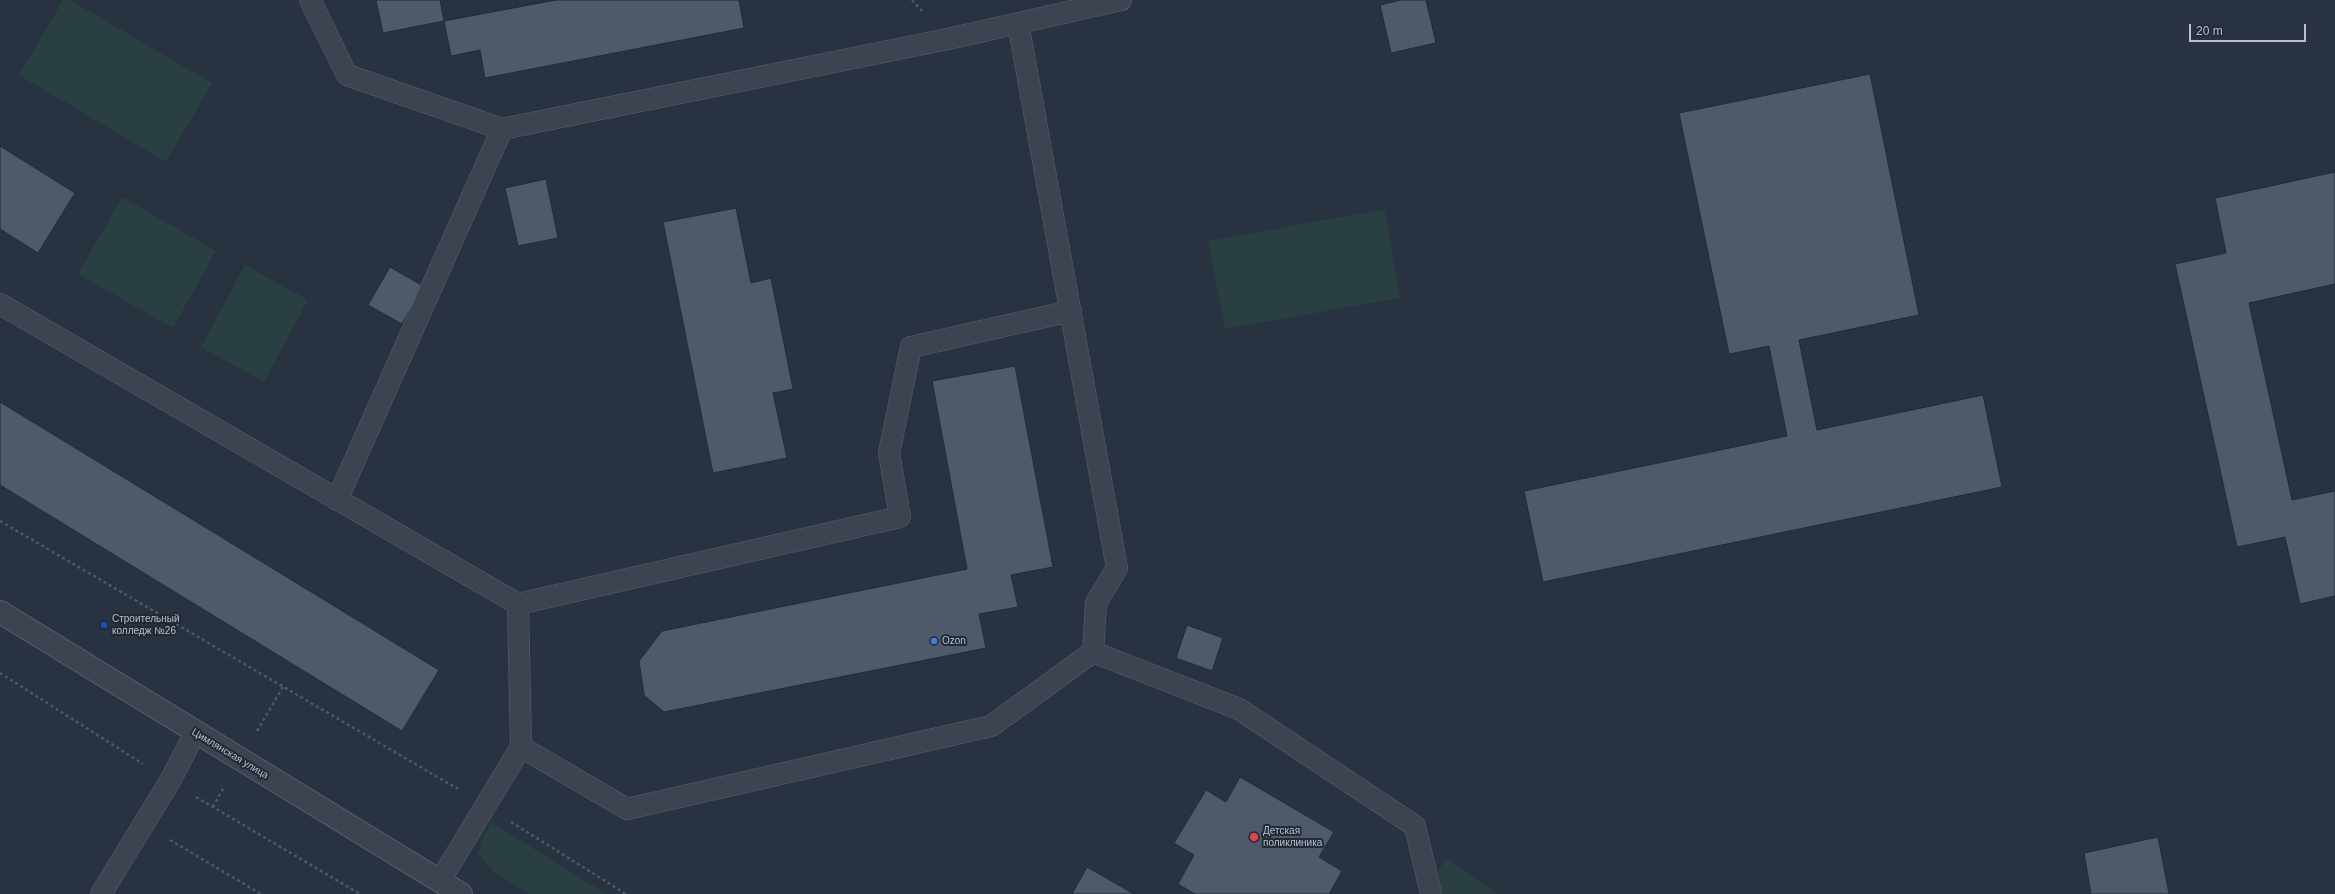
<!DOCTYPE html>
<meta charset="utf-8">
<style>
body{margin:0}
#map{position:relative;width:2335px;height:894px;overflow:hidden;background:#283241;font-family:Arial,sans-serif}
canvas{display:block}
.scale{position:absolute;left:2189px;top:24px;width:117px;height:18px;box-sizing:border-box;border:2px solid #b9c0cb;border-top:0;padding-left:5px;font-size:12px;line-height:14px;white-space:nowrap;color:#b9c0cb;-webkit-text-stroke:3px #212936;paint-order:stroke}
</style>
<div id="map">
<canvas width="2335" height="894"></canvas>
<div class="scale">20 m</div>
</div>
<script>
const g = document.querySelector('canvas').getContext('2d');
g.lineJoin = 'round';
function fillPath(path, color) { g.fillStyle = color; g.fill(path, 'evenodd'); }
const poly = rows => new Path2D(rows.map(r => 'M' + r).join(''));
function strokePath(path, color, width, dash) { g.strokeStyle = color; g.lineWidth = width; g.lineCap = dash ? 'butt' : 'round'; g.setLineDash(dash || []); g.stroke(path); }
function label(font, color, halo, rows, align = 'center') {
  g.font = font + ' Arial,sans-serif'; g.lineWidth = 4; g.setLineDash([]); g.textBaseline = 'middle'; g.strokeStyle = halo; g.fillStyle = color; for (const [text, x, y, turn = 0] of rows) {
    g.save(); g.translate(x, y); g.rotate((+turn || 0) * Math.PI / 180); g.textAlign = isNaN(turn) ? turn : align; if (halo) g.strokeText(text, 0, 0); g.fillText(text, 0, 0); g.restore();
  }
}
fillPath(poly([
 [63,0,70,0,212,83,166,162,19,75],
 [122,197,216,251,173,328,78,274],
 [1385,209,1400,298,1225,329,1208,241],
 [245,265,308,300,264,382,201,347],
 [491,822,606,894,529,894,494,872,478,854,481,842],
 [1446,858,1498,894,1442,894,1437,873]
]), '#2a3f42');
const building = poly([
 [376,0,440,0,444,21,383,33,376,0],
 [556,0,739,0,744,28,485,78,480,50,451,56,444,21,556,0],
 [1401,0,1426,0,1436,43,1391,53,1380,5,1401,0],
 [1870,74,1919,315,1799,340,1817,430,1983,395,2002,487,1543,582,1524,491,1787,436,1769,346,1729,354,1679,113,1870,74],
 [0,146,75,193,38,253,0,229,0,146],
 [2335,172,2335,284,2249,303,2292,500,2335,491,2335,596,2300,604,2285,537,2237,547,2175,264,2226,253,2215,198,2335,172],
 [546,179,558,238,518,246,505,188,546,179],
 [736,208,751,283,771,278,793,389,773,393,787,458,713,473,663,222,736,208],
 [390,267,423,286,402,324,368,305,390,267],
 [1015,366,1053,567,1011,575,1018,607,979,614,986,648,664,712,644,695,639,661,662,631,967,569,932,381,1015,366],
 [0,402,439,670,402,731,0,485,0,402],
 [1187,625,1223,638,1212,671,1176,658,1187,625],
 [1240,777,1334,832,1319,857,1342,871,1329,894,1195,894,1178,884,1194,855,1174,843,1206,790,1226,802,1240,777],
 [2158,837,2169,894,2091,894,2084,853,2158,837],
 [1087,867,1134,894,1072,894,1087,867]
]);
fillPath(building, '#4e596a');
strokePath(building, '#232b38', 1);
const service = poly([
 [310,0,347,75,502,129,948,39,1121,0],
 [1018,23,1117,568,1096,603,1093,652,1239,709,1415,826,1431,894],
 [0,304,518,604,521,747,440,881],
 [337,500,502,129],
 [518,604,900,517,889,453,911,347,1071,311],
 [521,747,627,809,991,726,1093,652],
 [101,894,170,781,195,733]
]);
const minor = poly([
 [0,612,461,894]
]);
strokePath(service, '#5a626e', 22);
strokePath(minor, '#5a626e', 24);
strokePath(poly([
 [912,0,922,11],
 [0,521,458,789],
 [0,673,143,764],
 [257,731,283,687],
 [196,797,360,894],
 [213,807,224,787],
 [511,822,626,894],
 [170,840,261,894]
]), '#485b5f', 2.5, [3, 3]);
strokePath(service, '#3c4451', 21);
strokePath(minor, '#3c4451', 22);
for (const [x, y, r, color] of [
 [104,625,4,"#1a4fb4"],
 [934,641,4,"#3f7fe0"],
 [1254,837,5,"#e0444e"]
]) { const dot = new Path2D(); dot.arc(x, y, r, 0, 2 * Math.PI); g.fillStyle = color; g.fill(dot); strokePath(dot, '#212936', 1.5); }
label('10px', '#b9c0cb', '#212936', [
 ["Строительный",112,619],
 ["колледж №26",112,631],
 ["Ozon",942,641],
 ["Детская",1263,831],
 ["поликлиника",1263,843]
], 'left');
label('10px', '#b9c0cb', '#212936', [
 ["Цимлянская улица",230,754,31]
]);
</script>
